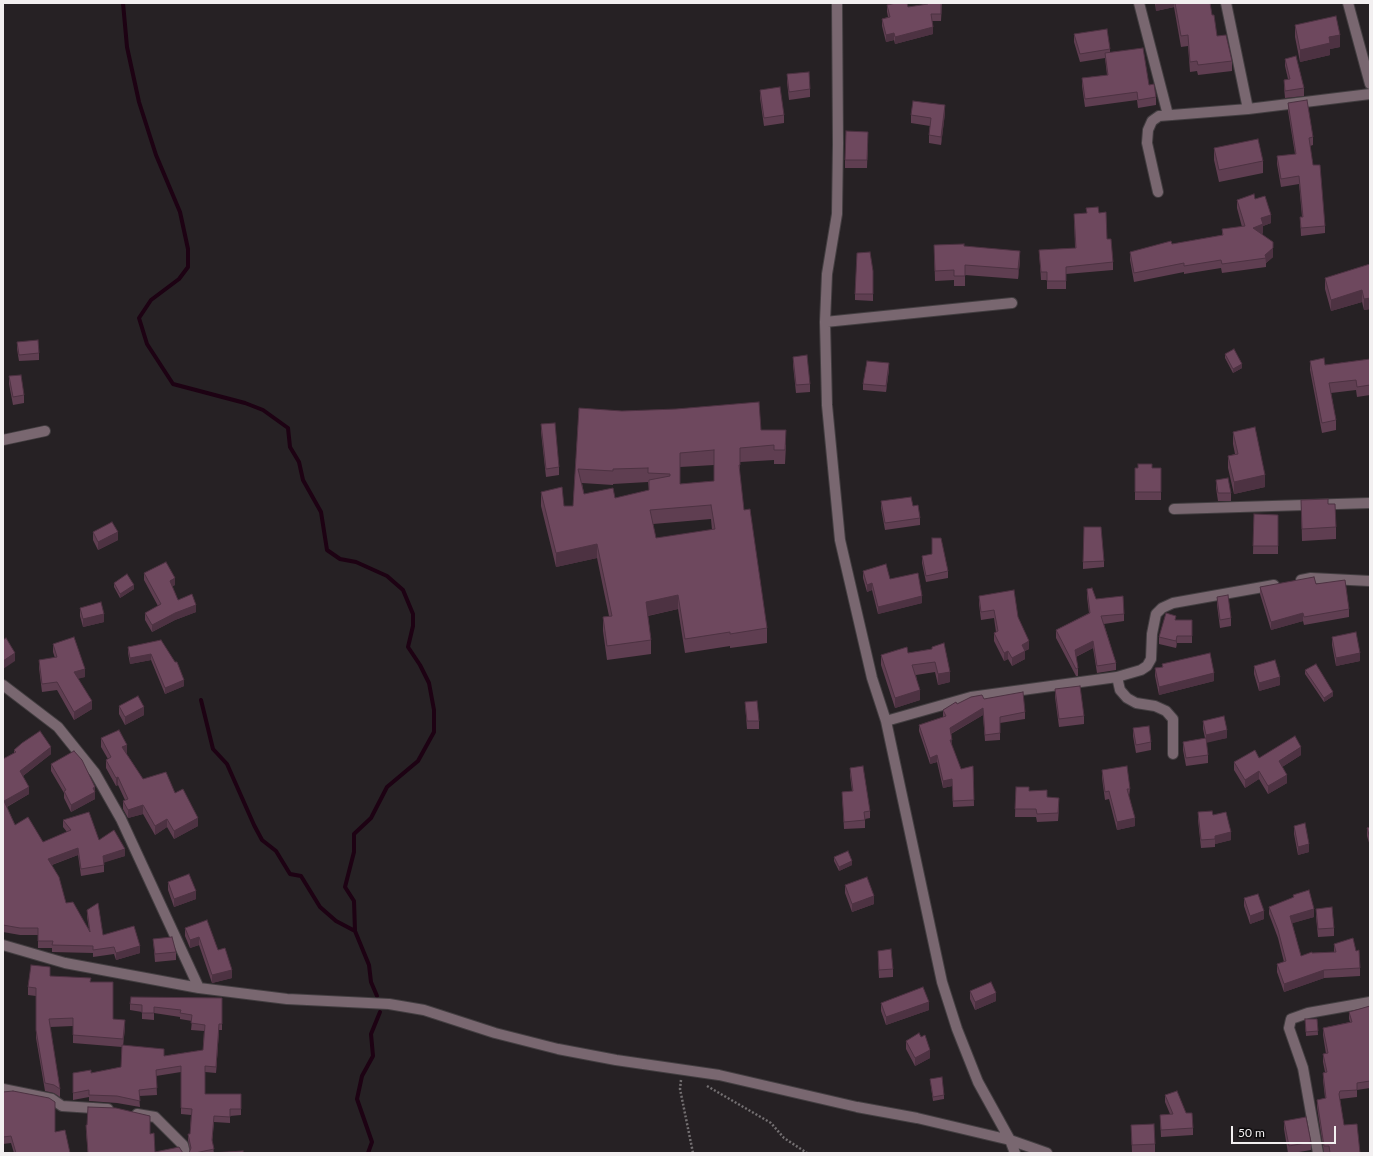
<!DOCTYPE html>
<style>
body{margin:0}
#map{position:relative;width:1373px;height:1156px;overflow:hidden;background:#262124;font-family:Lato,sans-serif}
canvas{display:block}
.frame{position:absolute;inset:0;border:4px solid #f2eff0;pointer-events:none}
.scale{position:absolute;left:1231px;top:1126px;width:105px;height:18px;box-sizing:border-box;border:2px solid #f2eff0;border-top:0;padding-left:5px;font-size:12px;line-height:14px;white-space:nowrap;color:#f2eff0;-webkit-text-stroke:3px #0e0c0d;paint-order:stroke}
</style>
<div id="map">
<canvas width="1373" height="1156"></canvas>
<div class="frame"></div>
<div class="scale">50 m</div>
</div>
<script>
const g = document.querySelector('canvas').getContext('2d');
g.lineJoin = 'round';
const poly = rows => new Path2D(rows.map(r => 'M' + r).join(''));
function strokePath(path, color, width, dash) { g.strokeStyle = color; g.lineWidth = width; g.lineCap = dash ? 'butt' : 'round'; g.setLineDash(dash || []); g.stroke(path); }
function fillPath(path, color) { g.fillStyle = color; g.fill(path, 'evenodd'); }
strokePath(poly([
 [123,3,127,47,139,102,156,155,180,212,188,249,188,267,179,279,151,300,139,318,147,344,173,384,245,403,263,410,288,428,290,447,299,462,303,480,321,512,327,550,340,559,356,562,387,576,403,590,413,614,413,626,408,647,420,665,429,683,434,710,434,732,418,761,387,787,371,818,354,834,354,852,345,887,354,901,355,931],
 [201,700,213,749,227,764,254,825,262,840,276,851,290,874,301,876,320,907,336,921,355,931,369,965,371,982,377,996],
 [368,1153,372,1142,357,1099,362,1076,373,1056,371,1034,380,1012]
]), '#1d0213', 4);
const minor = poly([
 [837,3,838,144,837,214,827,274,825,322,827,405,840,540,872,678,886,721,942,982,957,1029,978,1082,1010,1140,1015,1153],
 [1139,3,1168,115],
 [1226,3,1248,109],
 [1348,3,1370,84],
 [1158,192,1147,143,1148,130,1152,121,1159,116,1248,109,1370,94],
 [825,322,1012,303],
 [3,440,45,431],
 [1174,509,1370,503],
 [1301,580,1311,578,1370,581],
 [1117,677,1120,690,1127,698,1136,703,1155,706,1166,711,1173,719,1173,754],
 [3,685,58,727,95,773,121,819,199,988],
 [886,721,971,697,1117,677,1141,670,1147,666,1151,659,1152,634,1156,614,1162,608,1173,603,1274,585],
 [3,945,65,963,199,988,287,999,389,1004,424,1010,495,1033,558,1049,616,1060,719,1075,857,1107,917,1118,1010,1140,1047,1153],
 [3,1089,52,1099,62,1106,108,1109],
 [137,1114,155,1117,183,1145,185,1153],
 [1318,1153,1303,1068,1289,1028,1291,1019,1308,1013,1370,1002]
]);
strokePath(minor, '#433e41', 12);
strokePath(poly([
 [681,1080,680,1089,693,1153],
 [707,1086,771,1123,784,1138,807,1153]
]), '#747072', 2.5, [2, 2]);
strokePath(minor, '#796770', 10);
fillPath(poly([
 [928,3,942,3,941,21,932,21,933,34,895,44,894,40,886,42,882,26,882,19,888,17,887,12,887,5,908,7,928,4],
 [1155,3,1210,3,1212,15,1217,36,1232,61,1232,71,1198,75,1197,71,1190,72,1188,46,1181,47,1174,7,1156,11],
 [1295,25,1340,47,1330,49,1330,55,1300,62,1295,37],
 [1074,34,1110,49,1110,52,1149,85,1156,97,1156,105,1138,108,1137,100,1085,107,1082,86,1082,78,1107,75,1105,58,1080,62,1074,42],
 [1285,59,1304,88,1304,96,1285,98,1284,87,1284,80,1288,79,1285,66],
 [787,74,810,89,810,97,789,100,787,82],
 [760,90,784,115,784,123,764,126,760,98],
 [1288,103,1313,137,1313,145,1310,146,1313,165,1325,226,1325,233,1301,236,1300,217,1302,217,1299,184,1281,187,1277,164,1277,156,1295,154,1288,111],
 [945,113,941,145,929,143,929,135,930,126,911,123,911,115],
 [868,140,867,168,845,168,845,160],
 [1214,148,1263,161,1263,173,1219,182,1214,160],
 [1255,199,1271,223,1263,226,1263,233,1262,234,1273,257,1266,263,1266,267,1222,273,1221,268,1184,274,1184,272,1134,282,1130,260,1130,252,1172,244,1222,235,1222,229,1242,227,1237,208,1237,200],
 [1099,213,1107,239,1113,262,1113,270,1066,274,1066,289,1047,289,1047,280,1041,280,1039,250,1075,248,1074,214],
 [934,245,1020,261,1018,279,965,275,965,286,954,286,954,280,935,281],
 [1370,264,1370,309,1364,310,1362,302,1331,311,1325,289,1325,278],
 [873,271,873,301,855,300,855,294],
 [17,342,39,353,39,360,19,361,17,349],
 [1225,354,1242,368,1233,373,1225,358],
 [793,357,810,384,810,392,796,393,793,365],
 [1370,359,1370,395,1357,397,1356,390,1331,393,1336,420,1336,430,1322,433,1310,370,1310,361,1325,365],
 [889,369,886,392,863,390,863,384],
 [9,376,24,395,24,403,13,405,9,384],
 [579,408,761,430,786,445,785,464,774,464,774,460,740,462,740,477,744,510,767,628,767,643,730,648,730,646,685,653,678,609,648,616,651,640,651,654,607,660,603,631,603,617,609,616,597,558,556,567,541,506,541,492,564,506,573,506],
 [714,465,714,481,680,484,680,467],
 [648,482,649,490,615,498,584,494,582,483,613,485,613,484],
 [711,519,712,530,656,538,653,524],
 [541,424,559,467,559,475,546,477,541,432],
 [1233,432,1265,487,1234,494,1228,468,1228,456,1235,454,1233,444],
 [1135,468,1161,468,1161,500,1135,500],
 [1216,480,1231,493,1231,501,1218,501,1216,488],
 [1301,500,1328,504,1336,527,1336,539,1302,541],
 [881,501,920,518,920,525,885,530,881,508],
 [1254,514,1278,515,1278,554,1253,554],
 [93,532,118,540,98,550,93,540],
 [922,556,948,571,948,578,926,582,922,563],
 [1104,561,1104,567,1083,569,1083,562],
 [863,571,890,579,922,603,878,614,872,590,867,592,863,578],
 [144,573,175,585,172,586,178,600,196,612,175,620,152,632,145,620,145,613,158,606,144,580],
 [114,583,134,589,120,598,114,587],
 [1260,587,1349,609,1349,617,1304,625,1303,621,1271,630,1260,594],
 [1087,589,1096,599,1124,614,1124,621,1104,624,1116,663,1116,670,1097,673,1093,648,1076,657,1078,668,1078,676,1076,676,1056,638,1056,630,1089,613,1087,597],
 [979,596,1018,617,1029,649,1025,651,1025,659,1012,666,1008,659,1004,661,994,641,994,633,996,632,994,618,981,620,979,604],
 [1217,597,1231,618,1231,626,1220,628,1217,605],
 [80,608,104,622,83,627,80,616],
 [1176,620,1192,620,1192,643,1177,643,1176,648,1159,644,1159,637],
 [1332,637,1360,661,1336,666,1332,645],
 [161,640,184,686,165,694,151,660,130,664,128,653,128,647],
 [53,644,85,677,78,678,92,709,74,720,57,690,42,692,39,668,39,660,55,658,53,652],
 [932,647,950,682,938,685,935,672,916,675,920,700,895,708,881,665,881,655,908,653,932,649],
 [1162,664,1214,681,1159,695,1155,676,1155,668,1162,667],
 [1254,666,1280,685,1259,691,1254,674],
 [1305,670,1333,696,1324,702,1305,674],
 [1055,689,1084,716,1084,724,1059,727,1055,697],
 [984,699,1025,712,1025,719,1000,723,1000,740,985,741,983,715,951,734,952,746,961,769,973,766,974,806,953,807,952,786,943,788,937,762,930,764,919,731,919,725,943,717,943,710,957,704],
 [745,702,759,721,759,729,747,729],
 [119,706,144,715,125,725,119,714],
 [1203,721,1227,738,1206,742,1208,755,1208,763,1186,766,1183,750,1183,742,1205,738,1203,729],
 [1133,728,1151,742,1151,750,1136,753,1133,736],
 [101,738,127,753,126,753,143,779,175,793,198,826,174,839,167,827,155,835,143,814,128,818,123,809,123,801,125,800,118,785,116,786,106,768,106,760,108,759,101,747],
 [14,750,51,754,23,776,29,794,7,807,15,825,43,842,67,832,63,827,63,820,125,856,104,862,104,872,81,876,78,855,52,865,66,903,89,929,87,917,87,910,103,935,140,953,116,960,114,954,93,957,93,953,52,952,52,948,38,948,38,935,20,935,3,932,3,759,14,753],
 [1301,755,1282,767,1287,783,1268,794,1259,779,1245,788,1234,770,1234,762,1259,758],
 [51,764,95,787,95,799,71,812,64,798,64,793,51,771],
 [850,768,870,811,870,818,865,819,865,828,844,829,842,792,852,791,850,775],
 [1102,770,1130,789,1129,797,1135,826,1117,830,1109,799,1105,800,1102,778],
 [1016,787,1047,797,1059,806,1058,821,1037,822,1036,817,1015,817],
 [1198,812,1213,815,1231,840,1215,844,1215,847,1201,848,1198,820],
 [1294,826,1309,852,1298,855,1294,834],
 [1370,827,1370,846,1367,836,1367,828],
 [834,857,852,865,839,871,834,861],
 [168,882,196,899,174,907,168,890],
 [845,885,874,904,852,912,845,893],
 [1293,895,1314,917,1292,923,1301,956,1312,953,1334,952,1334,944,1360,968,1360,976,1324,978,1284,992,1277,972,1277,964,1284,962,1278,938,1269,914,1269,907,1293,898],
 [1244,898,1264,919,1250,924,1244,906],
 [1316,909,1334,928,1334,936,1318,937,1316,917],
 [185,928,218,950,232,978,212,983,199,945,190,948,185,936],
 [153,939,176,952,176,960,155,962],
 [878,951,893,969,893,977,879,978,878,959],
 [50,976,91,982,113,1019,125,1028,123,1045,164,1056,203,1050,204,1031,191,1030,192,1021,180,1019,180,1017,154,1013,154,1020,142,1019,142,1012,130,1010,130,1004,222,998,222,1030,219,1030,216,1073,205,1072,205,1094,241,1094,241,1115,230,1116,230,1123,214,1122,212,1142,214,1153,243,1153,189,1153,190,1150,188,1140,188,1134,190,1134,191,1115,181,1114,181,1072,156,1076,157,1095,139,1096,140,1107,117,1103,89,1101,89,1097,73,1100,73,1073,91,1073,121,1067,122,1047,73,1043,73,1026,50,1027,60,1089,60,1097,54,1093,45,1091,36,1038,36,996,28,995,28,987],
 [970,991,996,1001,975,1010,970,999],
 [881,1003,929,1010,886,1025,881,1011],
 [1370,1006,1370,1088,1357,1090,1357,1097,1340,1099,1340,1100,1344,1125,1360,1153,1324,1153,1317,1107,1317,1100,1325,1098,1323,1080,1323,1073,1325,1072,1323,1062,1323,1054,1326,1054,1323,1035,1323,1028,1350,1022,1349,1019,1349,1012],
 [1305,1019,1317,1019,1318,1035,1306,1036],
 [921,1037,930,1058,915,1066,906,1049,906,1041],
 [930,1079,944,1095,944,1099,933,1101],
 [3,1092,55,1132,70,1153,14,1153,11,1143,3,1144],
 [1165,1095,1186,1113,1193,1128,1193,1135,1161,1137,1160,1115,1170,1114,1165,1102],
 [1284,1121,1311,1142,1311,1150,1293,1153,1288,1153,1284,1129],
 [86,1125,150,1134,155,1152,183,1153,88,1153,86,1132],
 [1131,1125,1155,1144,1155,1152,1132,1153]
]), '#5f3e51');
fillPath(poly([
 [1156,3,1174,3,1174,7,1156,11],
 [933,27,933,34,895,44,895,37],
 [894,33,894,40,886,42,886,35],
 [1340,35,1340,47,1330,49,1330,55,1300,62,1300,50,1329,37],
 [945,105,945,113,941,145,941,137],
 [1271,215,1271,223,1263,226,1263,233,1253,236,1253,228,1261,218],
 [1273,248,1273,257,1266,263,1265,255],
 [1020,251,1020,261,1018,279,1018,269],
 [1362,290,1362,302,1331,311,1331,300],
 [1370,298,1370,309,1364,310,1364,299],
 [889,363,889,369,886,392,886,386],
 [1242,364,1242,368,1233,373,1233,369],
 [1265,475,1265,487,1234,494,1234,482],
 [118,532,118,540,98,550,98,542],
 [597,544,597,558,556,567,556,553],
 [175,578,175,585,170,588,170,581],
 [872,583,872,590,867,592,867,585],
 [134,585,134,589,120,598,120,594],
 [678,595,678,609,646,616,646,602],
 [922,596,922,603,878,614,878,607],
 [196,605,196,612,175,620,152,632,152,625,175,613],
 [1303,613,1303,621,1271,630,1271,622],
 [104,614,104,622,83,627,83,619],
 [1177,636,1177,643,1176,648,1176,641],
 [1029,641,1029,649,1022,652,1022,645],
 [1093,641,1093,648,1075,657,1075,650],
 [1008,651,1008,659,1004,661,1004,653],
 [1025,651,1025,659,1012,666,1012,658],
 [15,653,15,661,3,669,3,661],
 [1360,653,1360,661,1336,666,1336,658],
 [151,654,151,660,130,664,130,658],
 [85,669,85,677,74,680,74,672],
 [950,672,950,682,938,685,938,674],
 [1214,673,1214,681,1159,695,1159,687],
 [1280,677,1280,685,1259,691,1259,683],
 [184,680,184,686,165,694,165,688],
 [920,690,920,700,895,708,895,698],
 [1333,692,1333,696,1324,702,1324,698],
 [92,701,92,709,74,720,74,712],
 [144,707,144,715,125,725,125,717],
 [983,708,983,715,950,734,950,728],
 [1227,730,1227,738,1206,743,1206,735],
 [127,745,127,753,122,755,122,747],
 [51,747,51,754,20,778,20,771],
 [1301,747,1301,755,1279,769,1279,761],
 [937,755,937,762,930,764,930,758],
 [1259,771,1259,779,1245,788,1245,780],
 [1287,775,1287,783,1268,794,1268,786],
 [118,777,118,785,116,786,116,778],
 [952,779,952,786,943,788,943,781],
 [29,787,29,794,4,808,4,801],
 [95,787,95,799,71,812,71,805],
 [1059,798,1059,806,1058,821,1058,813],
 [143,805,143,814,128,818,128,810],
 [198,818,198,826,174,839,174,831],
 [1135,818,1135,826,1117,830,1117,822],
 [167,819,167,827,155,835,155,826],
 [1231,832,1231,840,1215,844,1215,836],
 [1309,844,1309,852,1298,855,1298,847],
 [78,848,78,855,48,866,48,859],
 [125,849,125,856,103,863,103,856],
 [852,861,852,865,839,871,839,867],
 [196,891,196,899,174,907,174,899],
 [874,896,874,904,852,912,852,904],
 [1314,909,1314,917,1290,924,1290,916],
 [1264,911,1264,919,1250,924,1250,916],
 [199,937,199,945,190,948,190,940],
 [140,946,140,953,116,960,116,953],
 [232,970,232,978,212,983,212,975],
 [1324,970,1324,978,1284,992,1284,984],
 [996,993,996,1001,975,1010,975,1002],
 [929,1002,929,1010,886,1025,886,1017],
 [125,1020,125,1028,123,1047,123,1039],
 [219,1024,219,1030,216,1073,216,1067],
 [930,1050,930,1058,915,1066,915,1058]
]), '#4d3242');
const building = poly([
 [896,3,907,3,908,7,928,4,928,3,941,3,941,14,931,14,933,27,895,37,894,33,886,35,882,19,890,17,887,5,896,3],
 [1175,3,1210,3,1212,15,1214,15,1217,36,1226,35,1232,61,1198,65,1197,61,1190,62,1188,35,1181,36,1175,3],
 [1336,16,1340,35,1329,37,1330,43,1300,50,1295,25,1336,16],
 [1107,29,1110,49,1080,54,1074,34,1107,29],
 [1143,48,1149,85,1154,84,1156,97,1138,100,1137,92,1085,99,1082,78,1108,75,1105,53,1143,48],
 [1296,56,1304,88,1285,91,1284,80,1290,79,1285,59,1296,56],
 [809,72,810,89,789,92,787,74,809,72],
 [780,87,784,115,764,118,760,90,780,87],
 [1307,100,1313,137,1309,138,1313,165,1320,165,1325,226,1301,228,1300,217,1303,217,1299,176,1281,179,1277,156,1296,154,1288,103,1307,100],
 [913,101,945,105,941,137,929,135,931,118,911,115,913,101],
 [846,131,868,132,867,160,845,160,846,131],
 [1258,139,1263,161,1219,170,1214,148,1258,139],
 [1254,194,1255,199,1265,196,1271,215,1261,218,1263,224,1253,228,1273,242,1273,248,1265,255,1266,258,1222,264,1221,260,1184,266,1184,263,1134,273,1130,252,1171,241,1172,244,1223,235,1222,229,1245,226,1237,200,1254,194],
 [1098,207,1099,213,1106,212,1107,239,1111,239,1113,262,1066,267,1066,281,1047,281,1047,272,1041,272,1039,250,1076,248,1074,214,1087,213,1086,208,1098,207],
 [964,244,964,246,1020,251,1018,269,965,265,965,276,954,276,954,270,935,271,934,245,964,244],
 [870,252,873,271,873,294,855,294,857,253,870,252],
 [1370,264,1370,298,1364,299,1362,290,1331,300,1325,278,1370,264],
 [38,340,39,353,19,355,17,342,38,340],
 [1234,349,1242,364,1233,369,1225,354,1234,349],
 [807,355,810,384,796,385,793,357,807,355],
 [1324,358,1325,365,1370,359,1370,385,1357,387,1356,380,1329,383,1336,420,1322,423,1310,361,1324,358],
 [867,361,889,363,886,386,863,384,867,361],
 [21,375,24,395,13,397,9,376,21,375],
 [759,402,761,430,786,430,785,450,774,450,774,445,740,448,740,465,739,465,744,510,750,509,767,628,730,634,730,632,685,639,678,595,646,602,651,640,607,646,603,617,612,616,597,544,556,553,541,492,562,487,564,506,573,506,579,408,622,411,676,409,759,402],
 [714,450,714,481,680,484,680,453,714,450],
 [648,468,648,473,670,474,670,476,649,480,649,490,615,498,613,488,584,494,578,469,613,471,613,469,648,468],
 [711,505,715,529,656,538,650,510,711,505],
 [555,423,559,467,546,469,541,424,555,423],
 [1255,427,1265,475,1234,482,1228,456,1238,454,1233,432,1255,427],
 [1138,464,1152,464,1152,468,1161,468,1161,492,1135,492,1135,468,1138,468,1138,464],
 [1228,478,1231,493,1218,493,1216,480,1228,478],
 [911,497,913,506,918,505,920,518,885,523,881,501,911,497],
 [1328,499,1328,504,1335,504,1336,527,1302,529,1301,500,1328,499],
 [1254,514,1278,515,1278,546,1253,546,1254,514],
 [112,522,118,532,98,542,93,532,112,522],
 [1084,527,1101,527,1104,561,1083,562,1084,527],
 [932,538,941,538,948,571,926,576,922,556,932,554,932,538],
 [166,562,175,578,170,581,178,600,192,594,196,605,175,613,152,625,145,613,161,604,144,573,166,562],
 [886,564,890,579,918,573,922,596,878,607,872,583,867,585,863,571,886,564],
 [127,574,134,585,120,594,114,583,127,574],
 [1314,577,1316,584,1345,580,1349,609,1304,617,1303,613,1271,622,1260,587,1314,577],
 [1092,588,1096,599,1123,596,1124,614,1101,616,1116,663,1097,666,1093,641,1075,650,1078,668,1076,669,1056,630,1090,613,1087,589,1092,588],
 [1014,590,1018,617,1029,641,1022,645,1025,651,1012,658,1008,651,1004,653,994,633,998,631,994,610,981,612,979,596,1014,590],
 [1228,595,1231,618,1220,620,1217,597,1228,595],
 [101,602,104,614,83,619,80,608,101,602],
 [1166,613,1176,616,1175,620,1192,620,1192,636,1177,636,1176,641,1159,637,1166,613],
 [1356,632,1360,653,1336,658,1332,637,1356,632],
 [74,637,85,669,74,672,92,701,74,712,57,682,42,684,39,660,57,657,53,644,74,637],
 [6,638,15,653,3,661,3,640,6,638],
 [161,640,175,662,177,662,184,680,165,688,151,654,130,658,128,647,161,640],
 [944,643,950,672,938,674,935,662,912,665,920,690,895,698,881,655,907,647,908,653,932,649,932,647,944,643],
 [1210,653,1214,673,1159,687,1155,668,1163,667,1162,664,1210,653],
 [1275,660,1280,677,1259,683,1254,666,1275,660],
 [1316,664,1333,692,1324,698,1305,670,1316,664],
 [1080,686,1084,716,1059,719,1055,689,1080,686],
 [1023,692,1025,712,1000,717,1000,733,985,735,983,708,950,728,952,740,950,740,961,769,973,766,974,800,953,801,952,779,943,781,937,755,930,758,919,725,946,716,943,710,956,702,957,704,971,697,982,695,984,699,1023,692],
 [138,696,144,707,125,717,119,706,138,696],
 [757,701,759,721,747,721,745,702,757,701],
 [1224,716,1227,730,1206,735,1203,721,1224,716],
 [1149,726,1151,742,1136,745,1133,728,1149,726],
 [119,730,127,745,122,747,143,779,166,772,175,793,183,789,198,818,174,831,167,819,155,826,143,805,128,810,123,801,128,799,118,777,116,778,106,760,111,757,101,738,119,730],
 [40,731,51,747,20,771,29,787,4,801,15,825,28,817,43,842,71,830,63,820,89,812,99,840,114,830,125,849,103,856,104,865,81,869,78,848,48,859,59,877,66,903,73,902,90,932,87,910,98,903,103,935,134,926,140,946,116,953,114,947,93,950,93,946,52,945,53,941,38,941,38,928,20,928,3,925,3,759,16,752,14,750,22,743,40,731],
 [1295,736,1301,747,1279,761,1287,775,1268,786,1259,771,1245,780,1234,762,1255,750,1259,758,1295,736],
 [1206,738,1208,755,1186,758,1183,742,1206,738],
 [74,751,82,760,95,787,93,788,95,792,71,805,64,791,66,790,51,764,74,751],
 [863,766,870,811,864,812,865,820,844,822,842,792,853,791,850,768,863,766],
 [1127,766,1130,789,1127,789,1135,818,1117,822,1109,791,1105,792,1102,770,1127,766],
 [1016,787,1029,787,1029,791,1047,790,1047,797,1059,798,1058,813,1037,814,1036,809,1015,809,1016,787],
 [1212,811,1213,815,1226,812,1231,832,1215,836,1215,839,1201,840,1198,812,1212,811],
 [1305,823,1309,844,1298,847,1294,826,1305,823],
 [1370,827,1370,838,1367,828,1370,827],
 [848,851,852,861,839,867,834,857,848,851],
 [189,874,196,891,174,899,168,882,189,874],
 [867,877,874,896,852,904,845,885,867,877],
 [1309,890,1314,909,1290,916,1301,956,1312,952,1312,953,1336,952,1334,944,1353,938,1356,951,1359,950,1360,968,1324,970,1284,984,1277,964,1286,961,1278,930,1269,907,1294,897,1293,895,1309,890],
 [1258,894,1264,911,1250,916,1244,898,1258,894],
 [1332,907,1334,928,1318,929,1316,909,1332,907],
 [207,920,218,950,225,948,232,970,212,975,199,937,190,940,185,928,207,920],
 [172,937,176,952,155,954,153,939,172,937],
 [891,949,893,969,879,970,878,951,891,949],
 [31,965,50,967,50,976,91,978,90,982,113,982,113,1019,125,1020,123,1039,73,1035,73,1018,49,1019,60,1089,54,1085,45,1083,36,1030,36,988,28,987,31,965],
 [991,982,996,993,975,1002,970,991,991,982],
 [923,987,929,1002,886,1017,881,1003,923,987],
 [131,997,222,998,222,1024,219,1024,216,1067,205,1066,205,1094,241,1094,241,1109,230,1109,230,1117,214,1116,212,1140,214,1149,195,1153,189,1153,191,1148,188,1134,190,1134,192,1109,181,1108,181,1066,156,1070,157,1088,139,1090,140,1101,117,1096,89,1095,89,1090,73,1093,73,1073,91,1070,91,1073,121,1067,122,1045,164,1049,164,1056,203,1050,205,1025,191,1023,192,1015,180,1013,181,1010,154,1007,154,1013,142,1013,142,1005,130,1004,131,997],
 [1370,1006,1370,1081,1357,1083,1357,1090,1340,1091,1339,1094,1344,1125,1357,1124,1360,1153,1330,1153,1329,1146,1324,1146,1317,1100,1326,1098,1323,1073,1327,1072,1323,1054,1328,1053,1323,1028,1352,1022,1349,1012,1370,1006],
 [1305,1019,1317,1019,1318,1031,1306,1032,1305,1019],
 [919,1033,921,1037,925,1035,930,1050,915,1058,906,1041,919,1033],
 [942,1077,944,1095,933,1097,930,1079,942,1077],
 [13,1091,49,1098,55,1102,55,1132,65,1130,70,1153,16,1153,11,1136,3,1137,3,1092,13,1091],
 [1177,1091,1186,1113,1192,1113,1193,1128,1161,1130,1160,1115,1173,1114,1165,1095,1177,1091],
 [88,1107,116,1108,150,1116,150,1134,154,1133,155,1152,179,1147,183,1153,88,1153,86,1125,87,1125,88,1107],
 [1306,1117,1311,1142,1289,1146,1284,1121,1306,1117],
 [1154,1124,1155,1144,1132,1145,1131,1125,1154,1124],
 [243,1151,243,1153,211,1153,243,1151]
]);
fillPath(building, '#6e485e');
strokePath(building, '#4d3242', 1);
</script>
